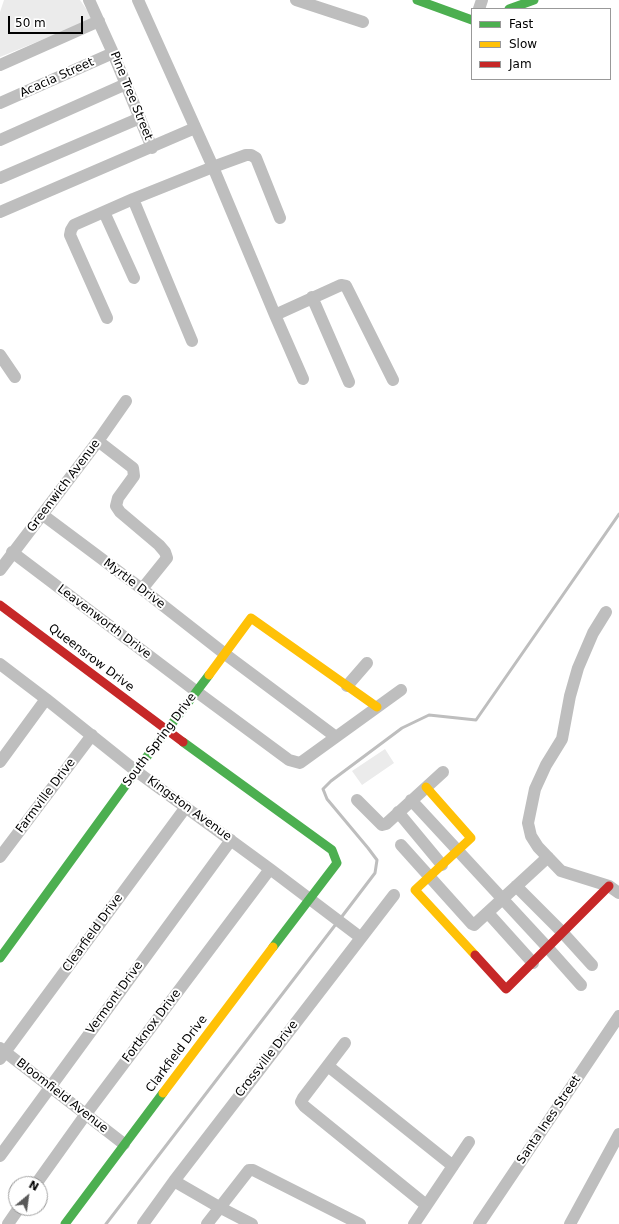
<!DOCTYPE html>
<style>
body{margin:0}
#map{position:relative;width:619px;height:1224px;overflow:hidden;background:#fff;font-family:"DejaVu Sans",sans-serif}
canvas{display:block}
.legend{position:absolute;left:471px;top:8px;width:140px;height:72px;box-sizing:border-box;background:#fff;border:1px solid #999;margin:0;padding:5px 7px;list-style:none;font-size:12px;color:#000}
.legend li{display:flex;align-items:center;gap:8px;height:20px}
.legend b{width:20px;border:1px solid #999}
.north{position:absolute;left:8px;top:1176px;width:40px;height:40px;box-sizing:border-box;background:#fff;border:1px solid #999;border-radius:50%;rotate:29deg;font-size:11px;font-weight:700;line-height:16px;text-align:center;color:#000}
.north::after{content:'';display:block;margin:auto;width:14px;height:18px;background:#595959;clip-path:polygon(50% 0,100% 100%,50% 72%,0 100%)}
.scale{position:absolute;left:8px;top:16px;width:75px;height:18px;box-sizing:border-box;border:2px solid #000;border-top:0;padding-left:5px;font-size:12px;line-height:14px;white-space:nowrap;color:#000;-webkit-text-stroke:3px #fff;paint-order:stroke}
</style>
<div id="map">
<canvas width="619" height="1224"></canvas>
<ul class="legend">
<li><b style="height:5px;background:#4caf50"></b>Fast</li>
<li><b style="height:5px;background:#ffc107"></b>Slow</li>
<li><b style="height:5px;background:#c62828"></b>Jam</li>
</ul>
<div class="north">N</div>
<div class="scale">50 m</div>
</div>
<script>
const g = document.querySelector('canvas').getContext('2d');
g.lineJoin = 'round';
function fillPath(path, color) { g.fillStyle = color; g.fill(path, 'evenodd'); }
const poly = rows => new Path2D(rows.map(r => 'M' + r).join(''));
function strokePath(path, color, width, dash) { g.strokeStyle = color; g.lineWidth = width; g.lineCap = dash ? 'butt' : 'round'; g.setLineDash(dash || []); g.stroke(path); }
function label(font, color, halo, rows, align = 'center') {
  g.font = font + ' "DejaVu Sans",sans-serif'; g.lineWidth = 4; g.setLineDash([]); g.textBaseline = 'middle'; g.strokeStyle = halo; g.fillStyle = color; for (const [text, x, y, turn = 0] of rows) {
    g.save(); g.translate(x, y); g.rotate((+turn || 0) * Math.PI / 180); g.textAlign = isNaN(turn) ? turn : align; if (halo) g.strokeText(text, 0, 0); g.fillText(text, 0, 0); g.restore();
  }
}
fillPath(poly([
 [4,0,80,0,93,19,0,57,0,12],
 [385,749,394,763,362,785,352,771]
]), '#ebebeb');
strokePath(poly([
 [340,919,375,873,377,860,368,848,327,799,323,789,331,781,402,728,429,715,476,720,619,514],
 [106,1224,336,924]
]), '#bebebe', 3);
strokePath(poly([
 [89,0,113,53,152,148],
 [138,0,213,167,275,315,303,379],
 [296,0,363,22],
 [479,9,482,0],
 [0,65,99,21],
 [0,103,113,53],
 [0,140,126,84],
 [0,178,140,118],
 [133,199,192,341],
 [0,212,195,128],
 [104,212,134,278],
 [312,297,349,382],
 [275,315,341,285,346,286,393,380],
 [107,318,70,235,71,230,74,225,133,199,213,167,246,155,251,155,256,158,280,218],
 [0,355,15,377],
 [98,441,133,468,134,476,118,498,116,506,120,512,159,545,165,552,167,558,142,589],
 [43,515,142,589,225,654,336,737],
 [12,552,197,692,289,760,300,763,401,690],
 [0,570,98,441,126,401],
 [606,612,593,633,578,668,570,696,562,739,546,765,535,789,528,823,531,836,538,847,561,871,609,886,619,893],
 [0,664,46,699,136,771,270,869,360,937],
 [347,686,367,663],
 [0,762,46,699],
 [357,800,382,825,386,824,443,772],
 [411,800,548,948,581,985],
 [398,812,442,865],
 [401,845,472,924,474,925,548,857],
 [0,857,92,735],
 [516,886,563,933,592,965],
 [488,913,533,963],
 [345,1043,303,1098,301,1102,304,1106,426,1205],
 [0,1048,124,1144],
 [0,1059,186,807],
 [328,1066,453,1166],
 [0,1156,231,840],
 [174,1181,219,1207,252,1224],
 [36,1184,86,1114,270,869],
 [8,1224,19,1208],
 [143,1224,174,1181,394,895],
 [207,1224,249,1170,253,1170,360,1224],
 [414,1224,469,1142],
 [479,1224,619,1016],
 [570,1224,619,1134]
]), '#bebebe', 12);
strokePath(poly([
 [417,0,472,20],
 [509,9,534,0],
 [183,742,332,850,337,863,273,947],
 [0,958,136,771,209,675],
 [65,1224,163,1093]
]), '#4caf50', 9);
strokePath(poly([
 [209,675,251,618,377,707],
 [426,787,471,838,415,890,475,955],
 [163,1093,273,947]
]), '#ffc107', 9);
strokePath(poly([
 [0,605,183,742],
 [475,955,506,989,609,886]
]), '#c62828', 9);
label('12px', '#000', '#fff', [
 ["Acacia Street",57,78,-24],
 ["Pine Tree Street",131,96,68],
 ["Greenwich Avenue",64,486,-53],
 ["Myrtle Drive",134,584,37],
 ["Leavenworth Drive",104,622,37],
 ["Queensrow Drive",91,658,37],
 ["South Spring Drive",160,740,-53],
 ["Farmville Drive",46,796,-53],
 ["Kingston Avenue",189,809,36],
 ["Clearfield Drive",93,933,-54],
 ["Vermont Drive",115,998,-54],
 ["Fortknox Drive",152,1026,-53],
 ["Clarkfield Drive",177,1054,-53],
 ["Crossville Drive",267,1059,-52],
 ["Bloomfield Avenue",62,1096,38],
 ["Santa Ines Street",549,1120,-56]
]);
</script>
